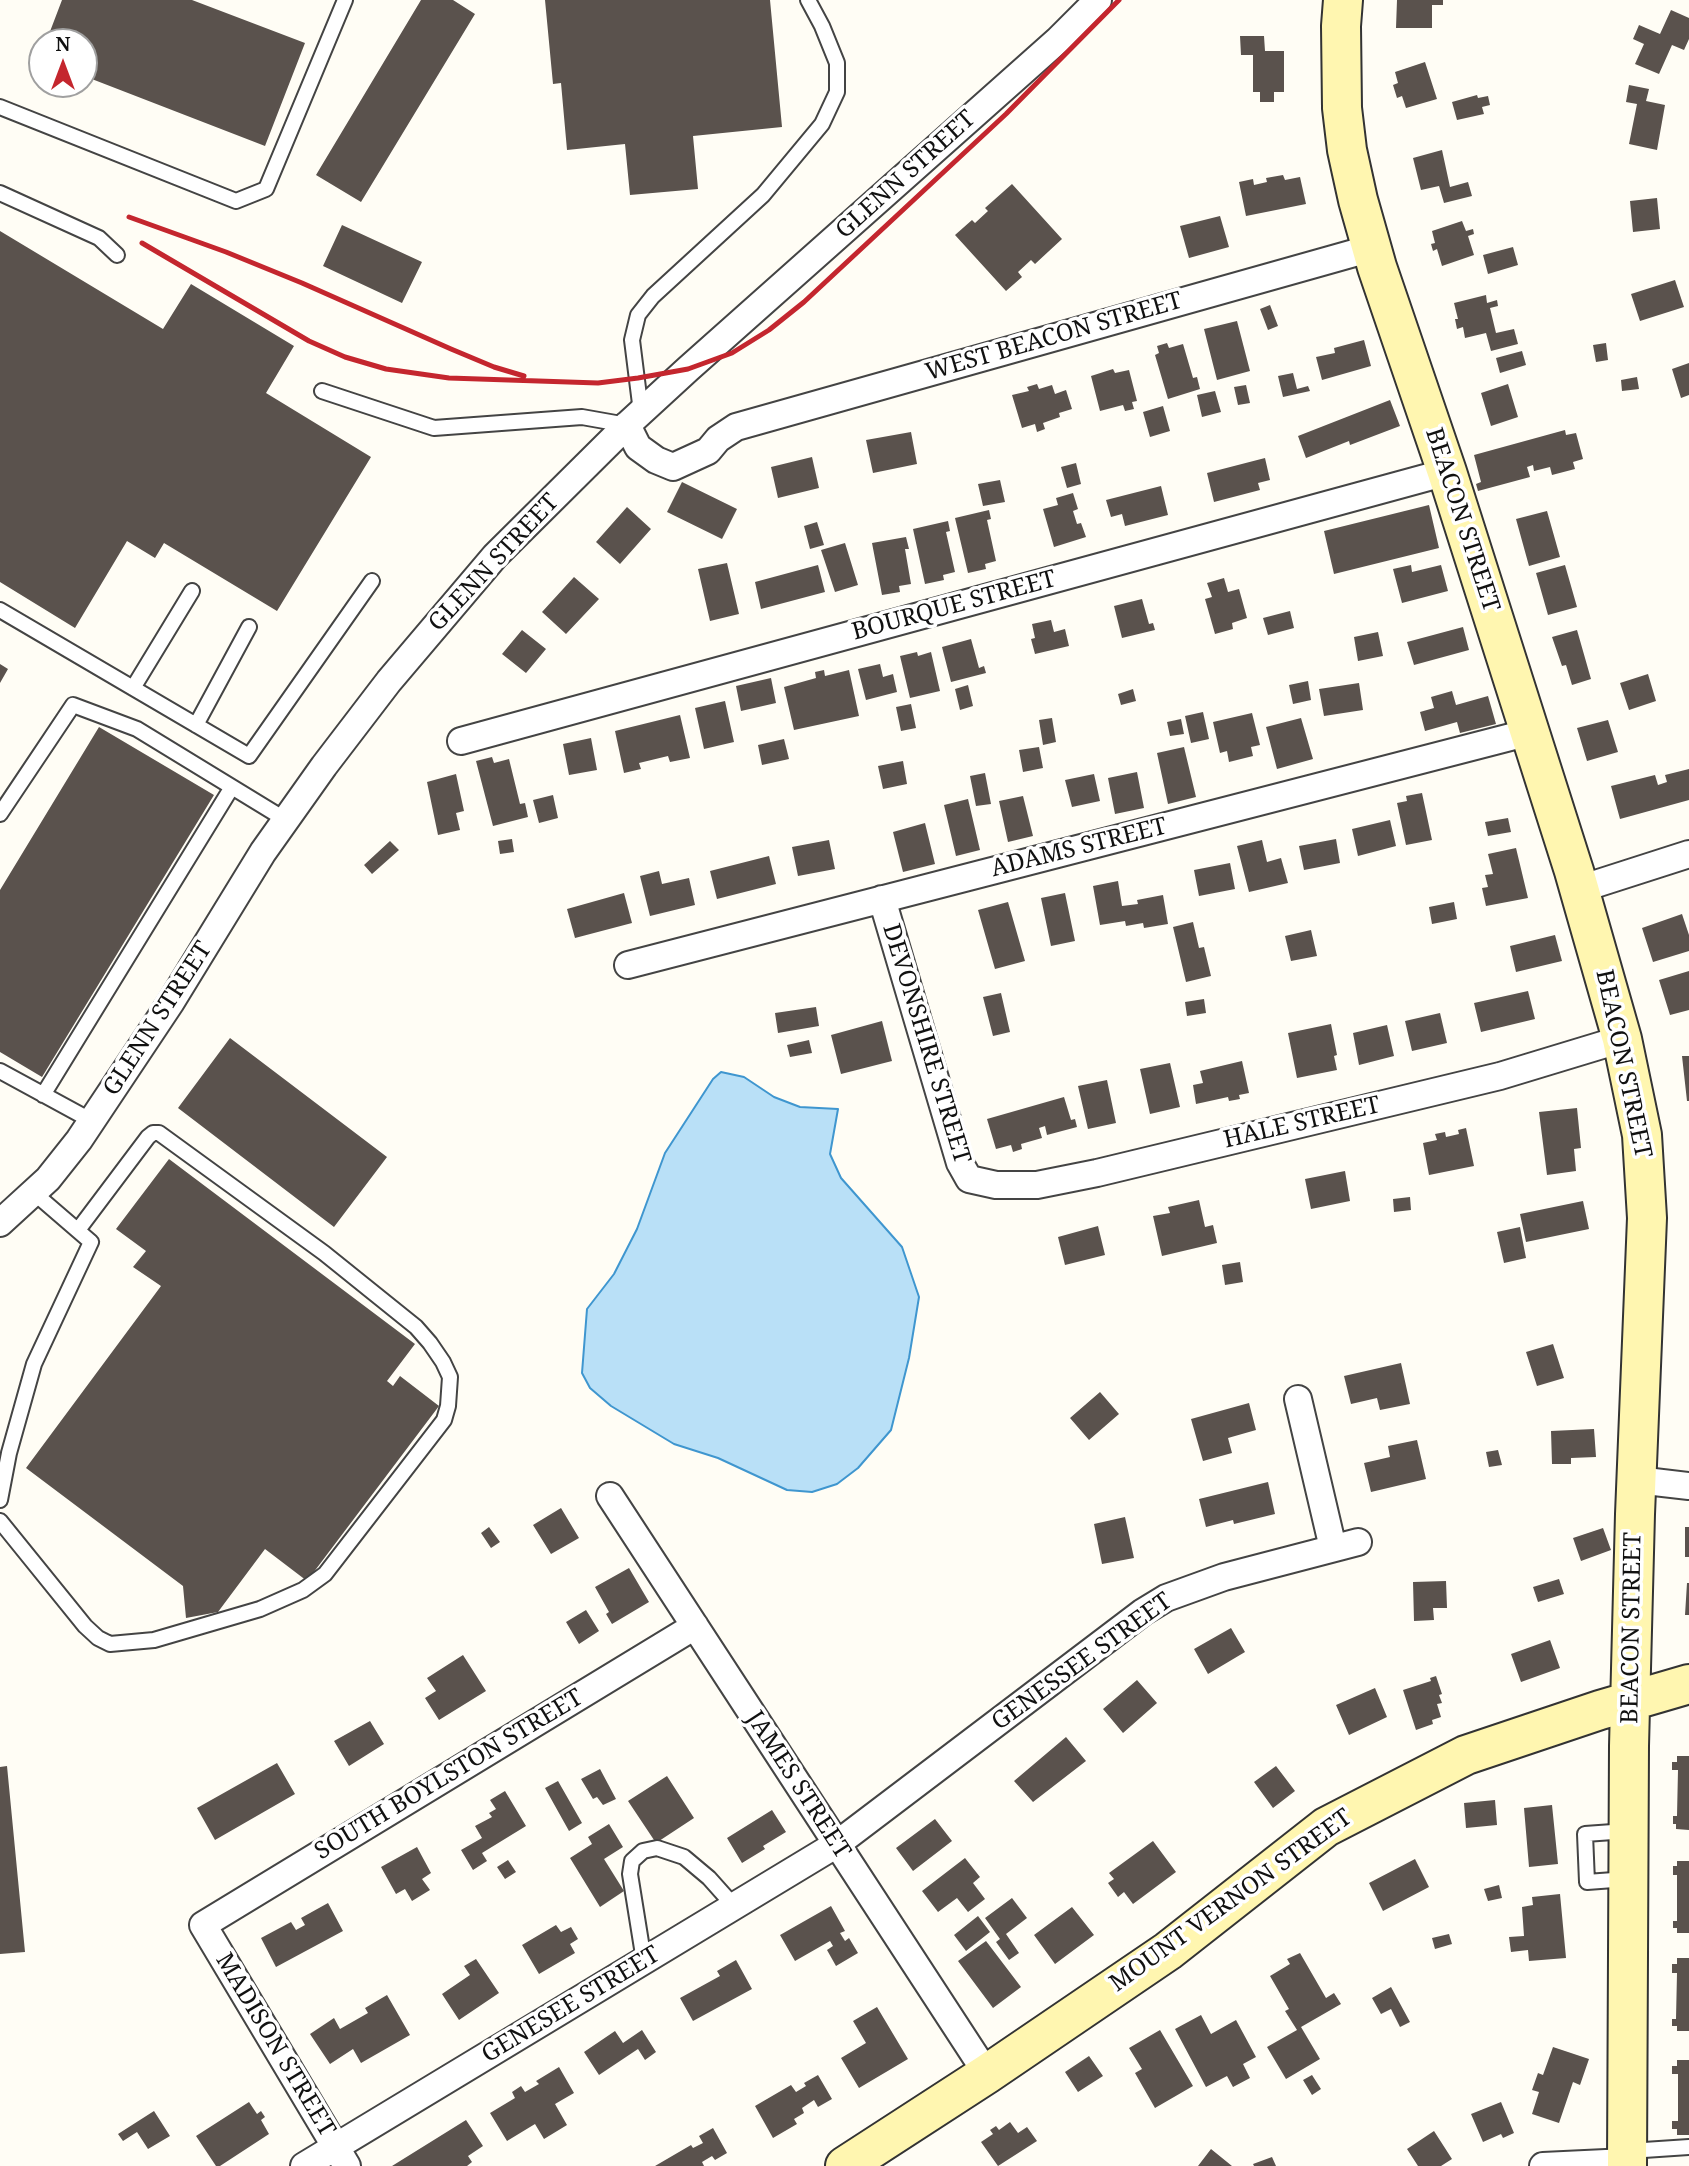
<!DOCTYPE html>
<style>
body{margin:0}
#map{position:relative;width:1689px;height:2166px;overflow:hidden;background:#fffdf5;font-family:"Noto Serif",serif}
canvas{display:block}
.north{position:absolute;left:28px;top:28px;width:70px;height:70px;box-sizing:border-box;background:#fff;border:2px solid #a0a0a0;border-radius:50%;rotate:0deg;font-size:19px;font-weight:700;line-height:28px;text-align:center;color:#111}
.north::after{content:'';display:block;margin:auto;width:24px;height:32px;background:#c4262e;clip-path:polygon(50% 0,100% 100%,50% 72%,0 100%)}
</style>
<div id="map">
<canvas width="1689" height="2166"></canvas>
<div class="north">N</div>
</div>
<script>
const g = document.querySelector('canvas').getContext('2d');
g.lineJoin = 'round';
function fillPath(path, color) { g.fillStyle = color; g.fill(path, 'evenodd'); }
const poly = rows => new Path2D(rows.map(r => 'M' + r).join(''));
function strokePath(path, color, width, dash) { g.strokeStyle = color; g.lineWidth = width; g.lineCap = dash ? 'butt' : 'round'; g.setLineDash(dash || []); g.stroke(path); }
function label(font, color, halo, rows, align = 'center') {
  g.font = font + ' "Noto Serif",serif'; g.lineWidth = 7; g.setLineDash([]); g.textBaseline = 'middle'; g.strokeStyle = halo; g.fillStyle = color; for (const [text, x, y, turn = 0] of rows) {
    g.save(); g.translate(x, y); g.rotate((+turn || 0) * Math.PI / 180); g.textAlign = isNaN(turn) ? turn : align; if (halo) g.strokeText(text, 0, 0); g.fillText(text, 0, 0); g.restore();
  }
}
const water = poly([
 [721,1072,744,1077,774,1097,800,1107,838,1109,830,1154,841,1178,902,1247,919,1297,909,1358,891,1430,858,1468,837,1484,812,1492,787,1490,718,1458,674,1444,611,1406,590,1388,582,1373,587,1309,614,1274,637,1229,665,1153,713,1079,721,1072]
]);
fillPath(water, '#b9e0f7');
strokePath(water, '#3f96cf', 2);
fillPath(poly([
 [62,0,192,0,305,43,265,146,84,76,84,42,46,42],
 [421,0,453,0,475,14,361,202,316,175],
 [545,0,770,0,782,127,693,136,698,189,630,195,625,144,567,150,561,83,553,84],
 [1397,0,1443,0,1443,5,1432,5,1432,28,1396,28],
 [1671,10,1689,18,1689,39,1684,50,1672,45,1659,74,1635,64,1644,44,1633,39,1639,25,1660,34],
 [1240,36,1264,36,1265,51,1284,51,1284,92,1274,92,1274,102,1260,102,1260,92,1253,92,1253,55,1241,55],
 [1425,62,1437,99,1406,108,1402,96,1397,98,1393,85,1398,83,1395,72],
 [1629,85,1649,89,1646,101,1665,105,1657,150,1629,144,1637,104,1626,102],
 [1477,95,1478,98,1488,96,1490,105,1482,107,1484,114,1457,120,1452,102],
 [1442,150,1450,187,1468,182,1472,196,1444,203,1439,186,1421,190,1413,158],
 [1283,175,1285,180,1300,177,1306,204,1246,216,1239,182,1253,179,1254,185,1267,182,1266,178],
 [1012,184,1062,239,1035,264,1031,260,1018,272,1022,277,1006,291,955,235,972,220,975,223,988,211,985,208],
 [1657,198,1660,229,1633,232,1630,201],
 [1220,216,1229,247,1189,258,1180,226],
 [1462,221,1466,231,1473,229,1474,234,1468,236,1474,255,1442,266,1437,249,1433,251,1431,244,1435,243,1432,231],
 [342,225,422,262,402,303,323,266],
 [0,231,163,329,191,284,294,346,266,393,371,457,277,611,164,543,155,558,127,541,75,628,0,582],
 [1513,247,1518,265,1488,274,1483,255],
 [1675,280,1684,307,1640,321,1631,294],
 [1486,295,1487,303,1497,300,1498,306,1490,308,1496,333,1514,329,1518,344,1491,351,1486,333,1465,338,1463,327,1457,329,1455,319,1458,319,1454,303],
 [1270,305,1278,326,1268,330,1260,309],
 [1237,321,1250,371,1217,380,1204,329],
 [1364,340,1371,366,1322,380,1316,357,1335,353,1334,348],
 [1167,343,1169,348,1183,344,1193,378,1197,377,1200,389,1168,399,1155,355,1159,353,1157,346],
 [1606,343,1608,360,1596,362,1593,345],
 [1522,351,1526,365,1500,373,1496,358],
 [1689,363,1689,395,1681,398,1672,369],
 [1113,369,1115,373,1129,370,1137,401,1132,402,1134,409,1125,411,1123,405,1100,411,1091,376],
 [1293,373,1297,389,1308,386,1310,391,1283,397,1278,376],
 [1637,377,1639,389,1622,391,1621,380],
 [1037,384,1039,389,1052,385,1055,394,1066,390,1072,409,1059,413,1060,417,1043,423,1045,429,1037,432,1035,424,1022,428,1012,395,1029,391,1027,387],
 [1508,384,1518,417,1491,426,1481,393],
 [1246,385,1250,403,1238,405,1234,387],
 [1215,391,1221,412,1202,417,1197,395],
 [1390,400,1400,426,1350,445,1349,441,1306,458,1298,436],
 [1163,406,1170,431,1150,437,1143,412],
 [1565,430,1566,435,1576,433,1583,459,1573,462,1575,469,1552,475,1550,467,1534,471,1533,465,1527,467,1530,477,1478,491,1476,484,1481,482,1474,455],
 [911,432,917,464,873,473,866,440],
 [812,457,819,488,778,498,771,467],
 [1265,458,1270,480,1258,483,1260,490,1214,502,1207,473],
 [1076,463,1081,484,1067,488,1061,467],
 [1000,480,1005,502,983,506,978,484],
 [682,482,737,509,722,539,667,512],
 [1161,486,1168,515,1125,526,1122,514,1111,517,1106,500],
 [1073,493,1078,509,1073,511,1077,524,1081,523,1086,537,1054,547,1043,509,1058,505,1056,498],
 [1429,505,1439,548,1334,574,1324,531],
 [627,507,651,529,620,564,596,542],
 [989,510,991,519,987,520,996,561,985,564,986,569,968,573,955,518],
 [1547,511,1560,557,1529,566,1516,519],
 [948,521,950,531,946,532,955,572,943,575,944,580,925,584,913,529],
 [817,522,824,545,810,549,804,526],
 [906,537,909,549,905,549,911,584,899,586,900,592,882,595,872,543],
 [845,543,858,585,835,592,821,550],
 [727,563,739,614,710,621,698,569],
 [818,565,825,592,761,609,755,582],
 [1411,565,1412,572,1441,565,1448,591,1402,603,1393,569],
 [1565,565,1577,607,1548,615,1536,573],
 [574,577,599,599,566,634,542,612],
 [1224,578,1228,592,1239,589,1247,618,1232,623,1233,629,1215,634,1205,599,1212,597,1207,583],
 [1142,599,1149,624,1153,623,1155,630,1122,638,1114,606],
 [1290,611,1294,628,1268,635,1263,618],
 [1051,620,1054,632,1065,629,1069,646,1035,654,1031,639,1035,638,1032,624],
 [1463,627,1469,650,1414,665,1407,642],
 [522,630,546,649,526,673,502,654],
 [1577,630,1591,679,1572,685,1566,665,1562,666,1552,637],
 [1378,632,1383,656,1358,661,1354,637],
 [971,639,979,668,984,666,986,673,951,682,942,647],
 [917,652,918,656,931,652,940,691,910,698,900,656],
 [0,664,8,669,0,683],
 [880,664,883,677,893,674,897,692,866,700,858,669],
 [824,670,825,676,849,670,859,716,794,730,784,687,816,678,815,672],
 [1648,674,1656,701,1629,710,1620,683],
 [771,678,776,703,741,711,736,686],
 [1308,681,1311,700,1293,704,1289,685],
 [1359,683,1363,710,1324,716,1319,689],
 [968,685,973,706,960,710,955,689],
 [1133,689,1136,701,1121,705,1118,694],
 [1452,691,1456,705,1488,696,1496,724,1460,733,1457,722,1425,731,1420,712,1434,708,1431,697],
 [725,701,734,742,704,749,695,708],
 [911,704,916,728,901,731,896,707],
 [1203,712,1209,739,1191,743,1185,716],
 [1252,713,1260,745,1251,747,1253,756,1229,762,1227,751,1220,753,1213,722],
 [680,715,690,758,670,762,668,756,639,763,641,769,624,773,615,731],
 [1052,718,1056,742,1043,745,1039,720],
 [1301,718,1313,759,1277,769,1266,727],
 [1181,719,1184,734,1170,736,1167,722],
 [1608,720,1618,752,1587,761,1577,728],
 [99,727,214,795,42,1077,0,1052,0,890],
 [591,738,597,770,569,775,563,744],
 [784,739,789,759,762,765,758,745],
 [1039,747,1043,768,1023,772,1019,750],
 [1184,747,1196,797,1168,804,1157,753],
 [492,757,494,763,509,759,520,804,525,803,528,817,493,826,476,761],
 [903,761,907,784,883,789,878,766],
 [1689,769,1689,800,1620,819,1611,786,1655,775,1658,785,1667,782,1665,775],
 [1137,772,1144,808,1115,814,1108,778],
 [985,773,991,804,976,806,970,776],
 [456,774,464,811,456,813,460,830,438,835,427,782],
 [1094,774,1100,801,1072,807,1065,780],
 [1422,793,1432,840,1406,845,1397,803,1407,801,1406,796],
 [553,795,558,818,539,823,533,800],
 [1023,796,1033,836,1008,842,999,801],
 [968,799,980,850,956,856,944,805],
 [1508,818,1511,832,1488,836,1485,822],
 [1390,820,1396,846,1358,856,1352,829],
 [925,823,935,864,903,872,893,832],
 [512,839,514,852,500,854,498,841],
 [1336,839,1340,863,1304,870,1299,846],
 [829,840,835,869,798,876,792,847],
 [1262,840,1267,862,1281,858,1288,883,1249,892,1237,846],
 [390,841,399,850,372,874,364,865],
 [1516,848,1528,898,1486,906,1482,888,1488,887,1485,875,1493,874,1488,854],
 [769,856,776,884,717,899,710,871],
 [1230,863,1235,889,1199,896,1194,870],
 [659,871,662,884,689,878,695,905,650,916,640,876],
 [1118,881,1122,906,1138,904,1137,900,1163,895,1168,924,1144,928,1143,923,1126,926,1125,921,1100,925,1093,886],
 [624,893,632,923,575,938,567,909],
 [1065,893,1075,941,1051,946,1041,898],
 [1008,902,1025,961,995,969,978,910],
 [1454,902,1457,919,1432,924,1429,907],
 [1682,914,1689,935,1689,951,1653,962,1642,928],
 [1193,922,1199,948,1204,947,1211,976,1186,982,1173,927],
 [1311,930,1317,956,1291,961,1285,936],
 [1555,935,1562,961,1516,972,1510,946],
 [1689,971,1689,1010,1670,1015,1659,980],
 [1528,991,1535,1019,1481,1032,1474,1003],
 [1001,993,1010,1032,993,1036,983,997],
 [1204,999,1206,1013,1187,1016,1185,1002],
 [816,1007,819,1026,778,1033,775,1013],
 [1440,1013,1447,1043,1412,1051,1405,1021],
 [882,1021,892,1061,841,1074,831,1035],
 [1331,1024,1337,1055,1334,1056,1337,1070,1297,1078,1288,1033],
 [1387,1025,1394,1056,1359,1065,1353,1033],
 [230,1038,387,1157,334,1227,178,1108],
 [809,1040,812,1053,790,1057,787,1045],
 [1682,1056,1689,1056,1689,1101,1687,1101],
 [1242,1061,1249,1093,1239,1095,1240,1099,1229,1101,1228,1097,1196,1104,1193,1085,1203,1083,1200,1071],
 [1170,1063,1180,1107,1150,1114,1140,1069],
 [1107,1080,1116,1123,1088,1129,1078,1086],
 [1064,1097,1071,1120,1075,1119,1077,1127,1047,1135,1045,1126,1039,1128,1042,1138,1021,1144,1022,1149,1013,1152,1011,1145,996,1149,987,1119],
 [1577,1108,1581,1148,1574,1149,1576,1171,1547,1175,1539,1112],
 [1466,1128,1474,1166,1429,1175,1423,1143,1437,1140,1435,1134,1445,1132,1446,1137,1459,1134,1458,1130],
 [169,1159,415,1344,387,1381,393,1386,400,1376,439,1406,307,1581,265,1549,218,1612,186,1618,183,1586,26,1468,161,1286,133,1267,146,1251,116,1229],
 [1345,1171,1350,1201,1311,1209,1305,1179],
 [1410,1197,1411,1210,1394,1212,1393,1199],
 [1199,1200,1205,1227,1213,1225,1217,1243,1162,1256,1153,1216,1170,1213,1168,1207],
 [1583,1201,1589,1229,1526,1242,1520,1214],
 [1098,1226,1105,1255,1065,1265,1058,1237],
 [1520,1227,1526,1258,1504,1263,1497,1232],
 [1240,1262,1243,1282,1225,1285,1222,1265],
 [1553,1344,1564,1378,1537,1386,1526,1352],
 [1401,1363,1410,1404,1380,1410,1377,1398,1351,1404,1344,1376],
 [1100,1392,1119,1414,1089,1440,1070,1418],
 [1249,1403,1256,1430,1228,1438,1232,1453,1203,1461,1191,1419],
 [1594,1429,1596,1457,1571,1458,1571,1464,1552,1464,1551,1431],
 [1417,1440,1426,1479,1371,1492,1364,1463,1390,1457,1388,1446],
 [1498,1450,1502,1465,1489,1467,1486,1452],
 [1268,1482,1275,1514,1234,1524,1233,1520,1206,1527,1199,1499],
 [561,1508,579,1538,551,1554,533,1525],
 [1125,1517,1134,1558,1102,1564,1094,1524],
 [489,1527,500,1542,491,1548,481,1533],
 [1685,1527,1689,1527,1689,1557,1685,1557],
 [1603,1528,1611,1550,1581,1561,1573,1538],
 [629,1568,649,1602,612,1624,606,1614,609,1612,595,1587],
 [1559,1579,1564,1594,1538,1602,1533,1587],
 [1446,1581,1447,1608,1433,1608,1434,1620,1414,1621,1413,1582],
 [1687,1583,1689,1583,1689,1615,1685,1615],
 [586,1610,599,1631,579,1644,566,1622],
 [1231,1628,1245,1652,1208,1674,1194,1649],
 [1550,1640,1560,1668,1521,1682,1511,1654],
 [463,1655,486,1691,439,1720,425,1698,436,1691,427,1678],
 [1436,1676,1442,1694,1439,1695,1442,1703,1437,1704,1441,1717,1432,1720,1433,1724,1416,1730,1403,1690,1431,1681,1430,1678],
 [1137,1680,1157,1703,1123,1733,1103,1709],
 [1375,1688,1387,1717,1349,1735,1336,1705],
 [370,1721,384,1744,349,1766,334,1741],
 [1066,1737,1086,1761,1033,1802,1014,1781],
 [1677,1756,1689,1756,1689,1830,1676,1829,1676,1824,1673,1824,1673,1816,1677,1816,1678,1770,1672,1770,1672,1762,1677,1762],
 [277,1763,295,1794,215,1840,197,1808],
 [7,1766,25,1952,0,1954,0,1767],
 [1276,1766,1295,1791,1273,1808,1254,1782],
 [600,1769,616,1799,603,1805,597,1797,593,1799,581,1779],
 [667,1776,694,1818,656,1843,628,1801],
 [558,1781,582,1823,569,1831,545,1788],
 [505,1791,526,1826,482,1853,487,1861,473,1870,461,1850,482,1838,475,1826,492,1817,489,1813,496,1809,490,1800],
 [1495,1800,1497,1825,1466,1828,1464,1803],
 [1552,1805,1558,1864,1529,1867,1524,1808],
 [772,1810,786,1832,763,1846,765,1849,742,1863,727,1838],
 [935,1819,952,1841,913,1871,896,1848],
 [609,1824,623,1847,604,1859,624,1891,600,1907,570,1858,592,1844,588,1837],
 [1153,1841,1176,1872,1133,1904,1124,1892,1118,1897,1108,1883,1114,1879,1109,1873],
 [417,1847,431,1873,422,1879,430,1890,412,1901,405,1889,396,1894,381,1867],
 [965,1858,980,1877,973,1883,985,1899,968,1912,957,1898,938,1912,922,1891],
 [1415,1859,1429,1887,1383,1911,1369,1883],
 [508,1860,516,1872,505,1879,497,1867],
 [1677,1861,1689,1861,1689,1933,1677,1933,1677,1928,1673,1928,1673,1921,1677,1921,1677,1875,1673,1875,1673,1866,1677,1866],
 [1499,1885,1502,1898,1488,1901,1484,1889],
 [1560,1894,1566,1958,1529,1961,1528,1950,1511,1952,1509,1937,1524,1936,1522,1907,1533,1905,1532,1897],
 [1012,1898,1027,1918,1006,1934,1019,1953,1009,1960,996,1942,1000,1939,985,1918],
 [328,1903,343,1931,276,1967,261,1938,291,1922,296,1930,305,1925,301,1918],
 [831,1906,845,1931,840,1933,845,1941,849,1938,858,1953,836,1966,827,1950,833,1946,830,1941,795,1961,780,1935],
 [1072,1907,1094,1935,1055,1964,1034,1935],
 [978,1916,990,1932,966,1951,954,1935],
 [556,1925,561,1932,571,1927,578,1939,570,1944,575,1953,539,1974,522,1945],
 [1449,1934,1452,1944,1435,1949,1432,1938],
 [986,1941,1021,1987,993,2008,958,1961],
 [1300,1953,1326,1998,1334,1993,1341,2004,1301,2027,1320,2059,1286,2079,1267,2047,1297,2030,1285,2011,1289,2009,1270,1976,1290,1964,1287,1959],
 [1677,1958,1689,1958,1689,2031,1677,2031,1677,2026,1672,2026,1672,2019,1676,2019,1677,1973,1672,1973,1672,1964,1677,1964],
 [476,1959,499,1993,459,2020,442,1994,470,1975,464,1966],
 [736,1960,752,1989,693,2021,680,1998,720,1976,717,1971],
 [1391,1987,1410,2022,1400,2027,1391,2009,1381,2014,1372,1998],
 [387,1995,410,2035,361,2063,353,2049,330,2064,310,2034,334,2018,340,2029,368,2013,365,2008],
 [877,2007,908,2059,859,2088,841,2058,866,2043,853,2021],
 [1201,2015,1211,2034,1236,2020,1256,2057,1243,2064,1250,2078,1233,2087,1227,2076,1206,2087,1175,2029],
 [642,2030,656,2052,645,2060,638,2049,599,2075,584,2052,615,2031,623,2043],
 [1160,2030,1193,2086,1155,2108,1135,2073,1142,2069,1129,2048],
 [1553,2047,1589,2059,1580,2085,1573,2082,1559,2123,1532,2114,1539,2092,1532,2090,1538,2073,1543,2075],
 [1089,2056,1103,2076,1078,2092,1065,2072],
 [1677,2060,1689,2060,1689,2135,1677,2135,1677,2129,1672,2129,1672,2121,1678,2121,1678,2074,1672,2074,1672,2066,1677,2066],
 [559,2067,574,2093,555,2104,567,2125,544,2139,535,2124,507,2141,490,2113,515,2098,512,2092,521,2086,525,2092,539,2084,536,2081],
 [818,2075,832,2099,818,2107,814,2100,802,2108,804,2113,794,2119,797,2124,773,2138,755,2106,791,2085,796,2092,806,2086,804,2083],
 [1312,2075,1321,2089,1312,2095,1303,2080],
 [249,2102,257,2114,261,2111,265,2117,261,2120,269,2134,220,2166,216,2166,196,2136],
 [1501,2102,1514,2133,1503,2138,1501,2134,1483,2142,1471,2114],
 [154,2111,170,2136,148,2149,137,2132,123,2141,118,2134],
 [466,2120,483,2146,468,2156,472,2162,467,2166,392,2166],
 [1010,2122,1018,2133,1027,2127,1037,2141,998,2166,981,2142,993,2134,990,2130,996,2126,999,2130],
 [713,2128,727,2153,715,2160,712,2156,702,2162,704,2166,655,2166,691,2145,693,2148,703,2143,699,2136],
 [1434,2131,1452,2159,1441,2166,1418,2166,1407,2149],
 [1211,2149,1232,2166,1198,2166],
 [1272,2157,1276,2166,1254,2166,1253,2164]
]), '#5a524d');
const service = poly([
 [0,107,236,201,266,189,345,0],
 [0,193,99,238,117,255],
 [322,391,434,428,582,417,627,425],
 [641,412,632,340,638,315,653,296,763,195,822,124,837,92,837,63,822,26,808,0],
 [0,610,249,756,372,581],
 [133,688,192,591],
 [196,725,249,627],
 [0,814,73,705,137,729,286,820],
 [0,1071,92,1121],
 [43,1095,232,787],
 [0,1500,9,1453,34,1364,91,1242,33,1192],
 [0,1521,85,1626,98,1638,110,1644,154,1640,260,1609,303,1590,325,1574,444,1420,448,1406,450,1377,443,1362,430,1343,416,1327,324,1253,159,1133,153,1133,148,1137,78,1230],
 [1627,1879,1587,1882,1585,1834,1627,1831],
 [644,1961,630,1874,632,1861,643,1851,657,1848,684,1857,709,1878,734,1906],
 [1629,2151,1689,2147]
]);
const minor = poly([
 [627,425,638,447,656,460,673,467,708,451,718,439,736,427,1372,248],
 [461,741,1447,472],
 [1580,889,1689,854],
 [882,899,960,1163,969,1179,996,1185,1037,1185,1097,1173,1500,1076,1622,1039],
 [628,965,1530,732],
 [0,1223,48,1179,79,1140,171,1002,263,852,324,766,389,681,495,556,627,425,688,369,1058,40,1098,0],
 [1298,1399,1333,1548],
 [1637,1480,1689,1486],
 [610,1496,987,2074],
 [304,2166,837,1844,1143,1612,1166,1598,1224,1577,1358,1542],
 [347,2166,203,1925,695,1626],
 [1543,2166,1627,2162]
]);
const secondary = poly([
 [1343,0,1341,26,1342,108,1347,150,1358,200,1377,267,1447,472,1574,871,1622,1039,1642,1135,1647,1218,1635,1514,1629,1746,1627,2166],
 [845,2166,987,2074,1168,1951,1326,1827,1466,1755,1600,1710,1689,1684]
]);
strokePath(service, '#444', 18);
strokePath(minor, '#444', 30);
strokePath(secondary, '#333', 42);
strokePath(service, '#fff', 14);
strokePath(minor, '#fff', 26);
strokePath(secondary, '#fff6b0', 38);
strokePath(poly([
 [129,217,226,252,302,283,451,349,494,367,524,376],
 [142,243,309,341,345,357,386,369,449,378,598,383,638,378,688,369,732,353,769,330,804,302,1006,114,1119,0]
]), '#c4262e', 5);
label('24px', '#111', '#fff', [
 ["GLENN STREET",906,175,-42],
 ["WEST BEACON STREET",1054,337,-16],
 ["BEACON STREET",1462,520,72],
 ["GLENN STREET",494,563,-47],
 ["BOURQUE STREET",954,606,-15],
 ["ADAMS STREET",1079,848,-14],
 ["GLENN STREET",158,1019,-57],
 ["DEVONSHIRE STREET",926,1044,73],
 ["BEACON STREET",1623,1064,78],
 ["HALE STREET",1302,1123,-13],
 ["BEACON STREET",1632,1628,-89],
 ["GENESSEE STREET",1082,1662,-36],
 ["SOUTH BOYLSTON STREET",449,1775,-31],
 ["JAMES STREET",798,1785,57],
 ["MOUNT VERNON STREET",1231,1901,-36],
 ["GENESEE STREET",571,2005,-31],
 ["MADISON STREET",275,2045,59]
]);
</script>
